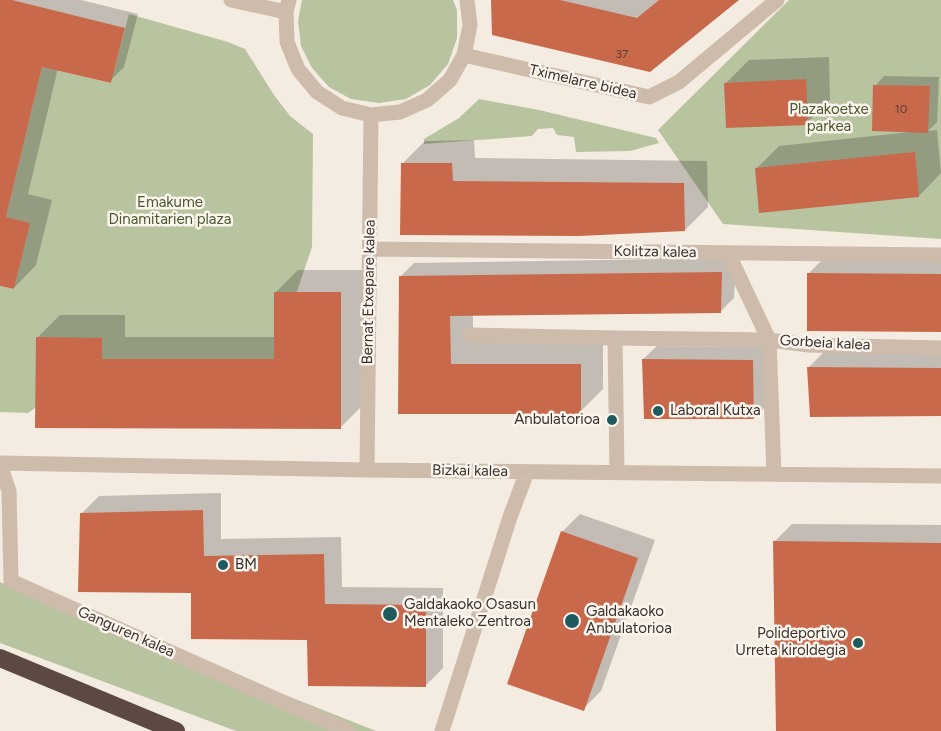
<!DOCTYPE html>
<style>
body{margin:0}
canvas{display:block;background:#f4ebe1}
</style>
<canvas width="941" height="731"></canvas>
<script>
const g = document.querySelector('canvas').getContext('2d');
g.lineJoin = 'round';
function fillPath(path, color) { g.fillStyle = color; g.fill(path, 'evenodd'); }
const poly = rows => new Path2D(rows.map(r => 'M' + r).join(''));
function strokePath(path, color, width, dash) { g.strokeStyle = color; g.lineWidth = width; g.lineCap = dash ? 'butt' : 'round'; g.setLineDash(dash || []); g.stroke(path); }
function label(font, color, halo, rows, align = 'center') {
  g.font = font + ' Figtree,sans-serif'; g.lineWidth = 5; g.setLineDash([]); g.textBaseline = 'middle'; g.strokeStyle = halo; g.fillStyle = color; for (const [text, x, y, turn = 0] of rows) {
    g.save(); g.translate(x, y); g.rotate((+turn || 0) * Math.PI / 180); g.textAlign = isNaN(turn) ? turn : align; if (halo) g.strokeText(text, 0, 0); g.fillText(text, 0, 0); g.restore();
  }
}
fillPath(poly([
 [302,0,453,0,457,10,457,38,448,64,430,85,406,99,379,103,351,99,329,87,312,68,301,46,298,21],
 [789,0,941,0,941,239,723,224,658,130],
 [129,14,228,42,245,49,274,95,290,116,313,134,312,247,274,359,103,359,28,413,0,412,0,286,14,289,29,223,6,217,42,67,111,83],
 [479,99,539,110,656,138,659,143,630,151,576,152,574,137,557,135,553,128,538,129,532,136,424,144,424,139,459,118],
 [0,582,376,731,236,731,0,643]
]), '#b8c4a0');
fillPath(poly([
 [0,0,81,0,138,14,124,67,110,81,58,68,28,194,52,200,36,265,14,288,0,284],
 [492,0,737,0,649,70],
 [829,57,830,100,807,123,726,83,749,60],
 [884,76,939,77,937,122,928,131,937,130,941,173,919,196,756,169,779,146,910,132,875,86],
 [474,140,475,158,707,161,708,207,685,230,580,235,402,164,425,141],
 [826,256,941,257,941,331,808,274],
 [736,258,734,298,720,312,473,314,473,342,603,342,603,389,580,412,399,412,400,277,414,263],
 [298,270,363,270,364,404,341,427,36,427,37,338,60,315,125,315,125,337,275,337,275,293],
 [657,346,766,347,768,404,754,418,643,359],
 [826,350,941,351,941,415,808,368],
 [221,493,221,539,341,537,342,587,443,588,443,668,425,686,192,592,82,513,99,496],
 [580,514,655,540,601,691,583,709,562,532],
 [792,524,941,525,941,731,777,731,774,542]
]), '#0003');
fillPath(poly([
 [0,0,12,0,125,28,111,83,42,67,6,217,30,223,14,289,0,286],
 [491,0,560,0,637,18,659,0,739,0,650,72,492,35],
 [806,79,808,125,726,128,724,83],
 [873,85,930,86,928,133,872,131],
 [915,152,919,197,759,213,755,168],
 [401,163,452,163,453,181,684,183,685,231,579,236,400,235],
 [722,272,721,313,450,316,451,364,581,364,581,414,398,414,399,276],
 [807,273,941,274,941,332,807,331],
 [274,292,341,292,341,429,35,428,36,337,102,338,102,359,274,359],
 [642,359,753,360,754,419,644,419],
 [807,367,941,368,941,416,810,417],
 [203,510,204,556,324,554,325,604,426,605,426,687,308,686,307,640,191,639,191,593,78,592,80,513],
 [561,531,638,558,584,711,507,684],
 [773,541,941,543,941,731,776,731]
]), '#c8694b');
strokePath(poly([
 [728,253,769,340,809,345,941,348],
 [470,335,615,338,617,472]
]), '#cdbbac', 15);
strokePath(poly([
 [231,0,286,12],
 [289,0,286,12,287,42,298,69,317,92,342,108,371,115,400,112,427,100,450,80,464,55,470,25,467,0],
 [464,55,649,97,679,82,777,0],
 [369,249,941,255],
 [615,338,769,340,774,474],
 [0,463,367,470,941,476],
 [0,465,9,491,11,581,348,731],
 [367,470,371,115],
 [442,731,510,517,527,472]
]), '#cdbbac', 15);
strokePath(poly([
 [0,658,176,731]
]), '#5c4a42', 18);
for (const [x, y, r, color] of [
 [658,411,6,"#1f5a5e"],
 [612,420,6,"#1f5a5e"],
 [223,565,6,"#1f5a5e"],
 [390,614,8,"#1f5a5e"],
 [572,621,8,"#1f5a5e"],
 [858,643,6,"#1f5a5e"]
]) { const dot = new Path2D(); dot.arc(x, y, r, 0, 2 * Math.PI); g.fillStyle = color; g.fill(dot); strokePath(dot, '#fbf5ee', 2); }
label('12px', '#5e3e33', null, [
 ["37",622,54],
 ["10",901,109]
]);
label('15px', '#3b302b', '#fbf5ee', [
 ["Tximelarre bidea",583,82,13],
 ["Kolitza kalea",655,252,1],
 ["Bernat Etxepare kalea",369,292,-89],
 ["Gorbeia kalea",825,343,3],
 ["Bizkai kalea",470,471,1],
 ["Ganguren kalea",126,632,24]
]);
label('15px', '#4a5a2e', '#fbf5ee', [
 ["Plazakoetxe",829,110],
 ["parkea",829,127],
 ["Emakume",170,203],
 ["Dinamitarien plaza",170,220]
]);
label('15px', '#3b302b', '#fbf5ee', [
 ["Laboral Kutxa",670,411],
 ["Anbulatorioa",600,420,"right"],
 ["BM",235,565],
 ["Galdakaoko Osasun",404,605],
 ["Mentaleko Zentroa",404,622],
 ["Galdakaoko",586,612],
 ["Anbulatorioa",586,629],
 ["Polideportivo",846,634,"right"],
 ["Urreta kiroldegia",846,651,"right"]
], 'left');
</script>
